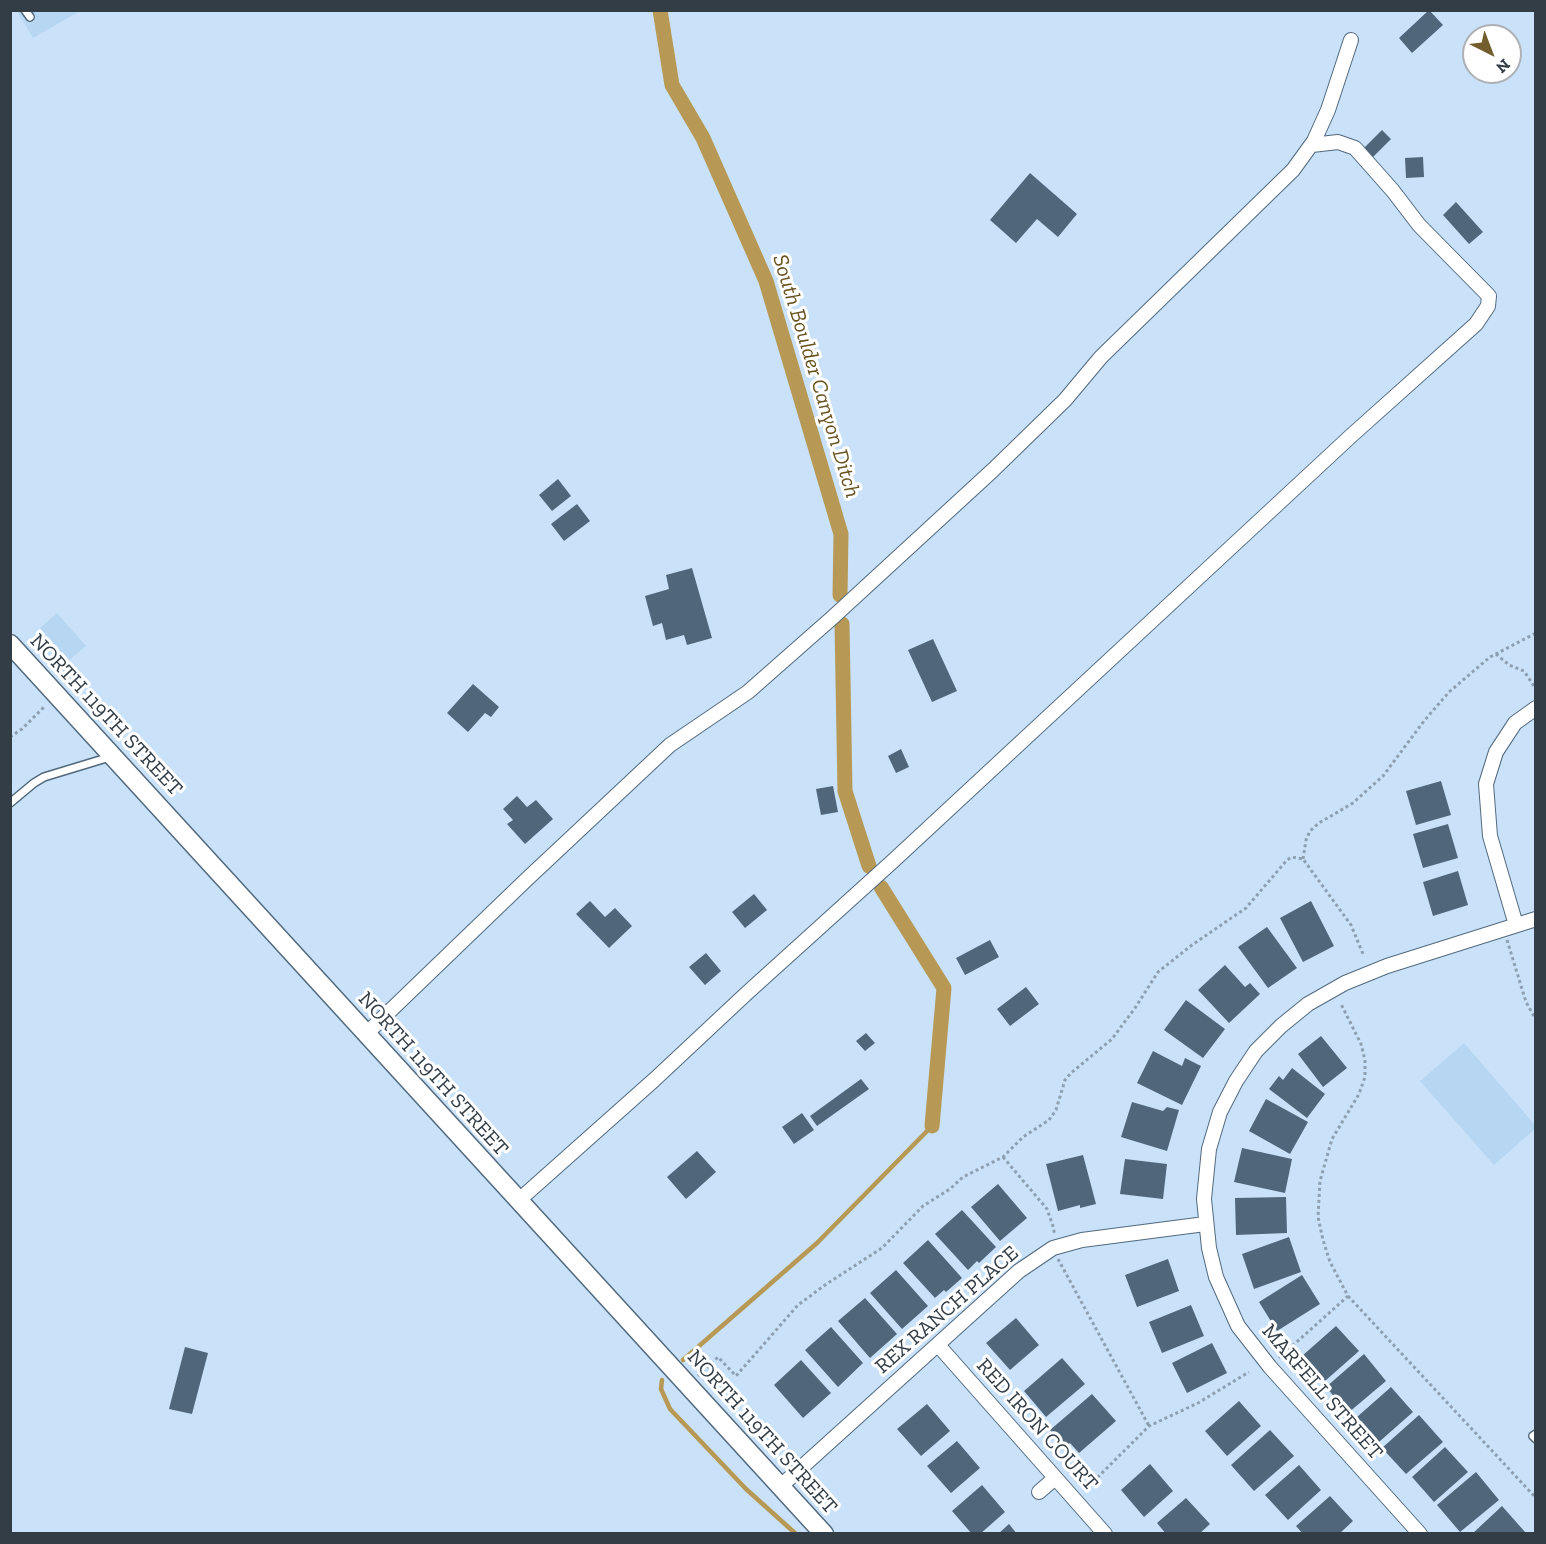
<!DOCTYPE html>
<style>
body{margin:0}
#map{position:relative;width:1546px;height:1544px;overflow:hidden;background:#c9e2f9;font-family:"Zilla Slab",serif}
canvas{display:block}
.frame{position:absolute;inset:0;border:12px solid #333d46;pointer-events:none}
.north{position:absolute;left:1462px;top:24px;width:60px;height:60px;box-sizing:border-box;background:#fff;border:2px solid #adb1b5;border-radius:50%;rotate:138deg;font-size:16px;font-weight:700;line-height:24px;text-align:center;color:#333d46}
.north::after{content:'';display:block;margin:auto;width:21px;height:27px;background:#735d2d;clip-path:polygon(50% 0,100% 100%,50% 72%,0 100%)}
</style>
<div id="map">
<canvas width="1546" height="1544"></canvas>
<div class="frame"></div>
<div class="north">N</div>
</div>
<script>
const g = document.querySelector('canvas').getContext('2d');
g.lineJoin = 'round';
function fillPath(path, color) { g.fillStyle = color; g.fill(path, 'evenodd'); }
const poly = rows => new Path2D(rows.map(r => 'M' + r).join(''));
function strokePath(path, color, width, dash) { g.strokeStyle = color; g.lineWidth = width; g.lineCap = dash ? 'butt' : 'round'; g.setLineDash(dash || []); g.stroke(path); }
function label(font, color, halo, rows, align = 'center') {
  g.font = font + ' "Zilla Slab",serif'; g.lineWidth = 6; g.setLineDash([]); g.textBaseline = 'middle'; g.strokeStyle = halo; g.fillStyle = color; for (const [text, x, y, turn = 0] of rows) {
    g.save(); g.translate(x, y); g.rotate((+turn || 0) * Math.PI / 180); g.textAlign = isNaN(turn) ? turn : align; if (halo) g.strokeText(text, 0, 0); g.fillText(text, 0, 0); g.restore();
  }
}
fillPath(poly([
 [17,11,80,11,33,38],
 [57,613,86,646,68,661,40,628],
 [1464,1043,1535,1125,1535,1129,1494,1165,1420,1081]
]), '#b6d6f2');
strokePath(poly([
 [683,1360,817,1243,932,1126],
 [662,1380,661,1389,670,1409,746,1489,796,1534]
]), '#b79955', 4.5);
strokePath(poly([
 [660,10,672,85,703,138,766,281,841,534,840,595],
 [842,624,845,791,869,866],
 [881,887,944,988,932,1126]
]), '#b79955', 15);
fillPath(poly([
 [1429,10,1443,25,1412,53,1399,38],
 [1382,130,1391,139,1373,157,1364,148],
 [1423,157,1424,177,1406,178,1405,158],
 [1030,173,1077,214,1058,237,1037,219,1016,243,990,220],
 [1456,202,1483,232,1469,244,1443,215],
 [558,479,571,496,552,511,539,495],
 [577,504,590,521,564,541,551,524],
 [692,568,712,638,687,645,684,635,666,640,662,623,653,626,645,596,669,589,666,575],
 [933,639,957,691,932,702,908,650],
 [473,684,499,707,491,717,485,713,468,732,447,713],
 [901,749,909,767,896,773,888,756],
 [1441,781,1451,815,1416,825,1406,791],
 [833,786,838,812,821,815,816,789],
 [517,796,527,807,536,800,553,819,525,844,507,824,513,820,503,809],
 [1448,824,1458,858,1423,868,1413,834],
 [1458,871,1468,905,1433,916,1423,882],
 [754,894,767,910,745,928,732,912],
 [590,901,605,917,615,908,632,926,609,948,576,914],
 [1311,901,1334,946,1303,962,1280,918],
 [1267,927,1297,968,1268,988,1238,947],
 [990,940,999,957,965,975,956,958],
 [706,953,721,971,705,985,689,967],
 [1225,965,1245,987,1250,983,1260,994,1229,1023,1198,990],
 [1026,987,1039,1004,1010,1026,997,1009],
 [1186,1000,1225,1029,1203,1058,1164,1030],
 [866,1033,875,1043,865,1051,856,1041],
 [1321,1036,1347,1068,1323,1087,1298,1054],
 [1153,1051,1182,1066,1185,1058,1201,1066,1182,1105,1137,1083],
 [1292,1068,1325,1094,1307,1118,1269,1089,1279,1076,1283,1080],
 [861,1079,869,1089,817,1126,810,1116],
 [1266,1099,1308,1122,1290,1154,1249,1131],
 [1132,1102,1163,1111,1167,1107,1179,1110,1167,1151,1121,1137],
 [802,1113,814,1130,794,1144,782,1127],
 [1242,1148,1292,1159,1285,1193,1234,1182],
 [697,1151,716,1172,686,1199,667,1177],
 [1083,1155,1096,1204,1080,1208,1080,1205,1058,1211,1046,1164],
 [1125,1159,1167,1164,1163,1199,1120,1194],
 [998,1184,1027,1218,1000,1241,971,1207],
 [1286,1197,1287,1233,1236,1235,1235,1198],
 [962,1210,996,1247,979,1263,977,1261,968,1270,935,1234],
 [1289,1237,1301,1272,1254,1289,1242,1254],
 [928,1240,962,1278,946,1292,944,1290,935,1298,903,1263],
 [1168,1259,1179,1291,1137,1307,1125,1275],
 [896,1270,928,1306,902,1329,870,1293],
 [1302,1275,1320,1304,1277,1331,1259,1302],
 [865,1298,897,1334,870,1358,838,1321],
 [1191,1305,1204,1336,1162,1353,1149,1322],
 [1016,1318,1039,1345,1010,1370,986,1343],
 [1336,1326,1359,1351,1325,1381,1302,1356],
 [831,1327,863,1363,838,1387,805,1350],
 [1212,1343,1227,1373,1187,1393,1172,1363],
 [185,1347,208,1353,192,1414,169,1409],
 [1364,1354,1386,1381,1348,1413,1326,1387],
 [1062,1358,1085,1384,1046,1417,1024,1391],
 [801,1360,831,1393,803,1418,774,1385],
 [1391,1387,1413,1412,1379,1442,1357,1417],
 [1092,1394,1116,1421,1079,1453,1070,1443,1065,1447,1050,1430],
 [1239,1401,1261,1426,1227,1456,1205,1431],
 [927,1404,950,1431,921,1456,897,1429],
 [1419,1415,1443,1442,1406,1474,1382,1448],
 [1270,1430,1294,1456,1254,1491,1231,1465],
 [957,1441,980,1468,951,1493,927,1466],
 [1445,1447,1468,1472,1434,1502,1412,1477],
 [1150,1464,1173,1491,1144,1517,1121,1490],
 [1299,1465,1321,1490,1288,1520,1265,1495],
 [1476,1472,1499,1500,1460,1532,1437,1505],
 [982,1485,1005,1512,980,1534,972,1534,952,1511],
 [1330,1496,1353,1521,1339,1534,1303,1534,1296,1526],
 [1186,1498,1210,1524,1199,1534,1166,1534,1157,1523],
 [1502,1506,1525,1532,1522,1534,1472,1534],
 [1009,1524,1017,1534,998,1534]
]), '#50667b');
const lane = poly([
 [25,10,30,17],
 [10,803,34,783,44,777,110,757],
 [1536,1434,1533,1436,1536,1439]
]);
const street = poly([
 [1516,925,1490,836,1486,784,1496,752,1515,723,1536,708],
 [366,1034,526,880,670,745,748,692,832,618,993,470,1065,400,1101,357,1293,170,1314,141,1328,110,1351,40],
 [518,1201,654,1080,747,993,893,861,1352,435,1476,324,1488,306,1489,296,1419,225,1393,191,1355,148,1338,142,1312,145],
 [938,1345,1105,1534],
 [782,1485,1019,1271,1053,1248,1082,1240,1205,1224],
 [1039,1492,1055,1478],
 [1420,1534,1270,1367,1238,1326,1216,1277,1209,1248,1204,1199,1209,1149,1220,1112,1236,1081,1256,1051,1281,1026,1308,1004,1345,983,1387,966,1536,919]
]);
const secondary = poly([
 [10,644,824,1534]
]);
strokePath(lane, '#52697d', 10);
strokePath(street, '#52697d', 16);
strokePath(secondary, '#52697d', 21);
strokePath(poly([
 [1496,654,1509,665,1524,671,1534,686],
 [10,737,22,729,45,706],
 [1303,859,1306,840,1310,831,1319,823,1353,803,1383,776,1424,721,1449,692,1490,657,1536,633],
 [1507,940,1526,1002,1536,1020],
 [1003,1157,1047,1209,1054,1229,1054,1235],
 [1058,1259,1149,1426],
 [1348,1296,1536,1498],
 [1279,1358,1348,1296,1330,1262,1323,1240,1318,1217,1320,1181,1332,1139,1359,1094,1365,1077,1365,1060,1361,1044,1341,1004],
 [698,1376,718,1357,736,1376,798,1305,825,1285,882,1248,923,1206,950,1189,963,1177,1003,1157,1023,1137,1049,1120,1056,1110,1065,1080,1071,1073,1112,1039,1135,1008,1158,972,1192,945,1246,908,1287,860,1292,857,1303,859,1351,925,1363,954],
 [1089,1486,1149,1426,1198,1403,1249,1372]
]), '#8d9fb1', 3, [3, 3]);
strokePath(lane, '#fff', 7);
strokePath(street, '#fff', 14);
strokePath(secondary, '#fff', 18);
label('21px', '#333d46', '#fff', [
 ["NORTH 119TH STREET",106,715,47],
 ["NORTH 119TH STREET",433,1074,48],
 ["REX RANCH PLACE",947,1310,-41],
 ["MARFELL STREET",1322,1392,49],
 ["RED IRON COURT",1037,1425,48],
 ["NORTH 119TH STREET",762,1432,48]
]);
label('italic 22px', '#68521f', '#fff', [
 ["South Boulder Canyon Ditch",816,376,73]
]);
</script>
